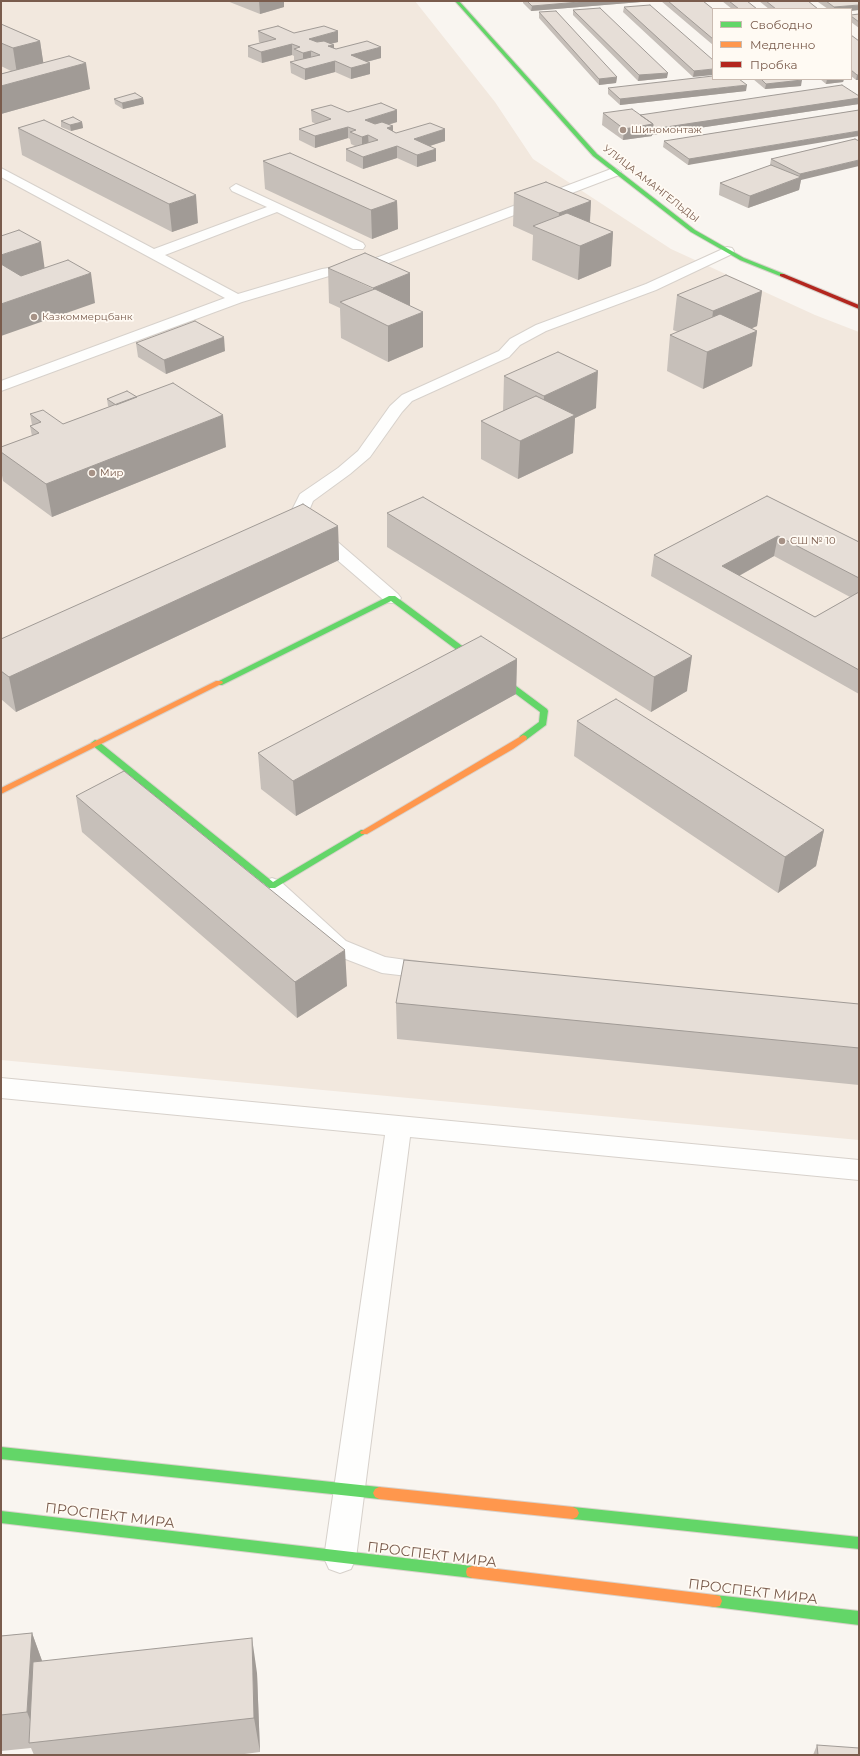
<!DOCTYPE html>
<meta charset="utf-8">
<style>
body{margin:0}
#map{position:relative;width:860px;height:1756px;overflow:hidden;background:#f9f5f0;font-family:Montserrat,sans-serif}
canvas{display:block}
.frame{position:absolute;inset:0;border:2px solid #7a5c4d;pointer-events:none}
.legend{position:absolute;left:712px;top:8px;width:140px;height:72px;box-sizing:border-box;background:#fffaf3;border:1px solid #cabbb1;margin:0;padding:5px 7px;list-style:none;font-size:12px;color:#7a5c4d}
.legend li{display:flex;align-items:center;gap:8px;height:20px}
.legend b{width:20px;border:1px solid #cabbb1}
</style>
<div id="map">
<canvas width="860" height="1756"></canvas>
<div class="frame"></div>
<ul class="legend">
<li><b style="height:5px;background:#63d668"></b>Свободно</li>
<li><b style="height:5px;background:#ff974d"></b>Медленно</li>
<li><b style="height:5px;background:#b3261e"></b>Пробка</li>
</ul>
</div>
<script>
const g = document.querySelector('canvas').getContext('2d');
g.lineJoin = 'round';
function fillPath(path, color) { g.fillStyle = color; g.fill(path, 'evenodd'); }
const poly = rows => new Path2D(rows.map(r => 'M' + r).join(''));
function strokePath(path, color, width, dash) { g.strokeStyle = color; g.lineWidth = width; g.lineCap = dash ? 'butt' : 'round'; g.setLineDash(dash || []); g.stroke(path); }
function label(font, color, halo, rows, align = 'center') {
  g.font = font + ' Montserrat,sans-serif'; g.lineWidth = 3.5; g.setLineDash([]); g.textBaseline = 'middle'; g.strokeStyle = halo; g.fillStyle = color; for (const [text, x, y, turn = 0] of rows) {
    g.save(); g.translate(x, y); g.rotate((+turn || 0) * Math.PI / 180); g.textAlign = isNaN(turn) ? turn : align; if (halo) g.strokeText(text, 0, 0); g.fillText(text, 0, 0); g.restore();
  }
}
fillPath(poly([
 [1,1,415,1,495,102,533,159,671,249,815,315,859,332,859,1140,1,1060]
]), '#f2e8de');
const street = poly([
 [1,168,154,249,267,207,232,191,230,188,236,184,363,243,365,246,363,249,353,249,277,212,165,255,238,294,322,269,360,263,376,258,611,169,615,168,621,172,619,175,386,264,362,271,329,276,242,302,1,391,1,381,225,298,1,177,1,168],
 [727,247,732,248,734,251,732,254,656,290,546,331,520,345,509,357,412,401,402,412,370,457,350,474,313,501,308,513,318,525,398,594,401,598,398,602,392,603,386,602,306,533,290,514,300,494,338,468,358,451,390,406,402,395,499,351,510,339,536,325,646,284,727,247],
 [272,878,280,881,346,941,385,957,441,965,445,971,441,977,433,979,382,973,330,953,264,891,261,886,264,881,272,878],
 [1,1078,859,1160,859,1180,410,1137,356,1558,351,1569,340,1573,329,1569,324,1558,385,1135,1,1098,1,1078]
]);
const fast = poly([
 [455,1,459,1,597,154,695,230,744,258,784,274,784,276,780,276,740,260,691,232,593,156,455,1],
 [389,596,395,596,547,709,548,711,546,725,526,740,520,740,519,738,520,736,539,722,540,712,391,601,222,685,216,685,215,683,389,596],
 [95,740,98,741,273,882,361,830,367,830,368,832,275,888,269,888,92,745,91,743,95,740],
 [1,1447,379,1487,383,1489,385,1493,383,1497,379,1499,1,1459,1,1447],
 [573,1507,859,1537,859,1549,573,1519,569,1517,567,1513,569,1509,573,1507],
 [1,1511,472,1566,477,1568,478,1572,477,1576,472,1578,1,1523,1,1511],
 [715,1595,859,1611,859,1625,715,1607,710,1606,708,1601,710,1596,715,1595]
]);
const slow = poly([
 [216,681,222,681,223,683,1,794,1,788,216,681],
 [523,735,526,736,527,738,526,740,513,749,367,834,361,834,360,832,523,735],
 [379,1487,573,1507,577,1509,579,1513,577,1517,573,1519,379,1499,375,1497,373,1493,375,1489,379,1487],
 [472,1566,715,1595,720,1596,722,1601,720,1606,715,1607,472,1578,467,1576,466,1572,467,1568,472,1566]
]);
const jam = poly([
 [780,274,784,274,859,305,859,309,780,276,780,274]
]);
strokePath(street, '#d7d1cb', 2);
strokePath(fast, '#d9d2cb', 2);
strokePath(slow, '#d9d2cb', 2);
strokePath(jam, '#d9d2cb', 2);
fillPath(street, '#fefefd');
fillPath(fast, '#63d668');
fillPath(slow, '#ff974d');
fillPath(jam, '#b3261e');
fillPath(poly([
 [227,1,284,1,284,7,260,14],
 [523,1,642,1,641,2,531,11,523,3],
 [661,1,703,1,713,9,713,45],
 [722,1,747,1,757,9,732,9],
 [759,1,808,1,818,9,769,9],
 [819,1,859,1,851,9,828,9,818,2],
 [624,7,713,60,693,77,623,12],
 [573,10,667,78,638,81,573,15],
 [539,12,617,77,616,83,599,85,539,18],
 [859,14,859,28,851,22,851,15],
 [1,24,40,41,43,62,90,89,1,114,1,74,11,71,1,66],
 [258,31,294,33,338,42,331,44,334,45,334,48,336,49,381,58,367,62,370,74,351,79,335,72,305,80,291,73,290,62,296,61,294,60,294,56,292,55,262,63,248,57,248,46,261,43,259,42],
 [851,35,859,41,859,80,856,80,851,76],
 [753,79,800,79,801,86,765,89],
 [820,79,844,79,843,82,826,84],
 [608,88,746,91,620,105,608,94],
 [859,96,859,104,652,135,652,136,623,140,602,125,603,113,640,115],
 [143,98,144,104,123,109,115,104,114,99],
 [311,110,348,112,397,122,388,125,393,126,393,131,396,133,445,141,430,146,436,161,417,167,397,158,363,169,346,161,346,149,355,146,351,144,350,139,348,138,315,148,299,140,299,129,316,124,312,122],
 [859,110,688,165,663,147,664,141],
 [44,120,198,223,172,232,22,155,18,128],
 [61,121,82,122,83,128,71,131,61,127],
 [855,139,801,180,799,190,748,208,719,195,720,183,771,165,770,165,771,159],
 [263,161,397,201,398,229,372,239,265,189],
 [514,193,591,201,590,223,613,232,611,266,578,280,532,260,533,235,513,226],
 [328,268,410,306,423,347,388,362,341,338,340,308,329,303],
 [762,291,757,326,752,328,757,331,752,366,703,389,667,371,670,335,678,332,673,330,677,295],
 [136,343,225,351,166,374,138,357],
 [504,376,596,408,575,418,573,453,518,479,481,459,481,421,503,411],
 [137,397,226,447,52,517,3,481,1,470,1,447,32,436,30,426,32,425,30,414,63,424,109,407,108,406,107,399],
 [767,496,859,542,859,694,651,576,654,555],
 [774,556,850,597,815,617,739,576],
 [387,513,687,691,651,712,387,547],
 [338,526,339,560,16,712,1,699,1,639],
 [517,659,516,694,296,816,261,789,258,753],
 [577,721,824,830,816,866,778,893,574,756],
 [76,796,347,986,297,1018,82,832],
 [396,1003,859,1004,859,1085,397,1039],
 [32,1633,42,1661,257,1673,260,1752,237,1755,34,1755,31,1748,1,1751,1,1636],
 [817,1745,859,1755,813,1755]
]), '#c6bfb9');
fillPath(poly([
 [259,1,284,1,284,7,260,14],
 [591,1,642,1,641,2,531,11,532,6],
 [859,5,859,10,851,11,851,9,834,9,834,7],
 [338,31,338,42,309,49,309,39],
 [40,41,44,67,17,74,13,48],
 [292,44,292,55,262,63,261,52],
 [334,45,334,56,328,46],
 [381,47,381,58,351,66,351,55],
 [311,51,311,62,303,64,303,53],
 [335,61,335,72,305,80,305,69],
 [86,63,90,89,1,114,1,86],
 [370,63,370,74,351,79,351,68],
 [713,69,713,75,693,77,694,71],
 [668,73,667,78,638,81,639,75],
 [857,75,859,75,859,80,856,80],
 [617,77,616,83,599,85,599,79],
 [827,79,844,79,843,82,826,84],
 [802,80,801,86,765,89,766,84],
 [747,85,746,91,620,105,620,99],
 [143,98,144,104,123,109,122,103],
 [859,98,859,104,652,135,652,136,623,140,624,129,653,124],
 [397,110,397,122,366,131,365,120],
 [82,122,83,128,71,131,70,125],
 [393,126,393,138,387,128],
 [348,127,348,138,315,148,315,136],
 [445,129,445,141,414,151,414,139],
 [859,131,859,136,688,165,689,159],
 [368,135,369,147,362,149,362,137],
 [397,146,397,158,363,169,363,157],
 [436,149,436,161,417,167,417,155],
 [859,160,859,166,801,180,799,190,748,208,750,196,799,178,800,174],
 [196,195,198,223,172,232,169,204],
 [397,201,398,229,372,239,371,210],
 [591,201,589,234,558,236,559,213],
 [613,232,611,266,578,280,580,246],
 [41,242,45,271,2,282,1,282,1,255],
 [91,273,95,303,1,336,1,304],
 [410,273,410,308,373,319,373,288],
 [762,291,757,326,709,347,713,311],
 [423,312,423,347,388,362,388,326],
 [757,331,752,366,703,389,707,352],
 [224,337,225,351,166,374,164,360],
 [598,371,596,408,575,418,573,453,518,479,520,441,542,431,544,396],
 [223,415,226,447,52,517,46,484],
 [338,526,339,560,16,712,9,677],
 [778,536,774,556,719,587,722,566],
 [692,656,687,691,651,712,654,677],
 [517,659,516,694,296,816,293,781],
 [824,830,816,866,778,893,785,857],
 [345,950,347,986,297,1018,295,982],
 [32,1633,45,1669,39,1742,27,1712],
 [252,1638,257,1673,260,1752,254,1718]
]), '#a19b96');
const building = poly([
 [527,1,591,1,532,6,527,1],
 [668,1,703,1,713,9,713,39,668,1],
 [729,1,747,1,757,9,739,9,729,1],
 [766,1,808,1,818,9,776,9,766,1],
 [826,1,859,1,859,5,834,7,826,1],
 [650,5,713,60,713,69,694,71,624,7,650,5],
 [600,8,668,73,639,75,573,10,600,8],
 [556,11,617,77,599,79,539,12,556,11],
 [859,14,859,22,851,16,851,15,859,14],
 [1,24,40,41,13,48,1,43,1,24],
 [278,26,294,33,324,26,338,31,309,39,317,42,324,41,334,45,328,46,336,49,367,41,381,47,351,55,370,63,351,68,335,61,305,69,290,62,320,55,311,51,303,53,294,49,300,47,292,44,261,52,248,46,276,39,258,31,278,26],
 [851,35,859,41,859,75,857,75,851,70,851,35],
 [69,56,86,63,1,86,1,74,69,56],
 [713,76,713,79,739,79,747,85,620,99,608,88,713,76],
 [761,79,800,79,802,80,766,84,761,79],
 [842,85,859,96,859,98,653,129,653,124,640,115,842,85],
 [135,93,143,98,122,103,114,99,135,93],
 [381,103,397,110,365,120,375,124,382,122,393,126,387,128,396,133,430,123,445,129,414,139,436,149,417,155,397,146,363,157,346,149,378,140,368,135,362,137,350,132,356,130,348,127,315,136,299,129,331,119,311,110,331,105,348,112,381,103],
 [632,109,653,124,624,129,603,113,632,109],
 [859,110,859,131,689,159,664,141,859,110],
 [73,117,82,122,70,125,61,121,73,117],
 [44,120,196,195,169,204,18,128,44,120],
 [855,139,859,141,859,160,800,174,771,159,855,139],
 [290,153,397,201,371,210,263,161,290,153],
 [771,165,801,177,750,196,720,183,771,165],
 [546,182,591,201,559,213,514,193,546,182],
 [567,213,613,232,580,246,533,226,567,213],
 [19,230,41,242,1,255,1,236,19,230],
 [365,253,410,273,373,288,328,268,365,253],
 [68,260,91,273,1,304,1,283,2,282,1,282,1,264,21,276,68,260],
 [726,275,762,291,713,311,677,295,726,275],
 [375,289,423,312,388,326,340,302,375,289],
 [720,314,757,331,707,352,670,335,720,314],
 [195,321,224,337,164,360,136,343,195,321],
 [558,352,598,371,544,396,504,376,558,352],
 [173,383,223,415,46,484,1,452,1,447,39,433,30,426,41,422,30,414,43,410,63,424,173,383],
 [127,391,137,397,116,405,107,399,127,391],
 [536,396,575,415,520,441,481,421,536,396],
 [767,496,859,542,859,578,778,536,722,566,815,617,859,592,859,670,654,555,767,496],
 [423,497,692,656,654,677,387,513,423,497],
 [303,504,338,526,9,677,1,671,1,639,303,504],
 [481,636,517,659,293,781,258,753,481,636],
 [616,699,824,830,785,857,577,721,616,699],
 [124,771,345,950,295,982,76,796,124,771],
 [404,960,859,1004,859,1048,396,1003,404,960],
 [32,1633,27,1712,1,1715,1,1636,32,1633],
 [252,1638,254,1718,29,1743,33,1662,252,1638],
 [817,1745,859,1748,859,1755,818,1755,817,1745]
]);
fillPath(building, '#e6ded7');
strokePath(building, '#a19b96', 1);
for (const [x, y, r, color] of [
 [623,130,4,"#a69286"],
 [34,317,4,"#a69286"],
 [92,473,4,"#a69286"],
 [782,541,4,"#a69286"]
]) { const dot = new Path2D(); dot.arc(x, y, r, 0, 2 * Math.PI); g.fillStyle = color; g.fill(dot); strokePath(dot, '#fffaf3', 1.5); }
label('10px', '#7a5c4d', '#fffaf3', [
 ["Шиномонтаж",631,130],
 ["Казкоммерцбанк",42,317],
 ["Мир",100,473],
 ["СШ № 10",790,541]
], 'left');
label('10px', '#7a5c4d', '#fffaf3', [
 ["УЛИЦА АМАНГЕЛЬДЫ",651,184,38]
]);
label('14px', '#7a5c4d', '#fffaf3', [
 ["ПРОСПЕКТ МИРА",110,1516,7],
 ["ПРОСПЕКТ МИРА",432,1555,7],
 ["ПРОСПЕКТ МИРА",753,1592,7]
]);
</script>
